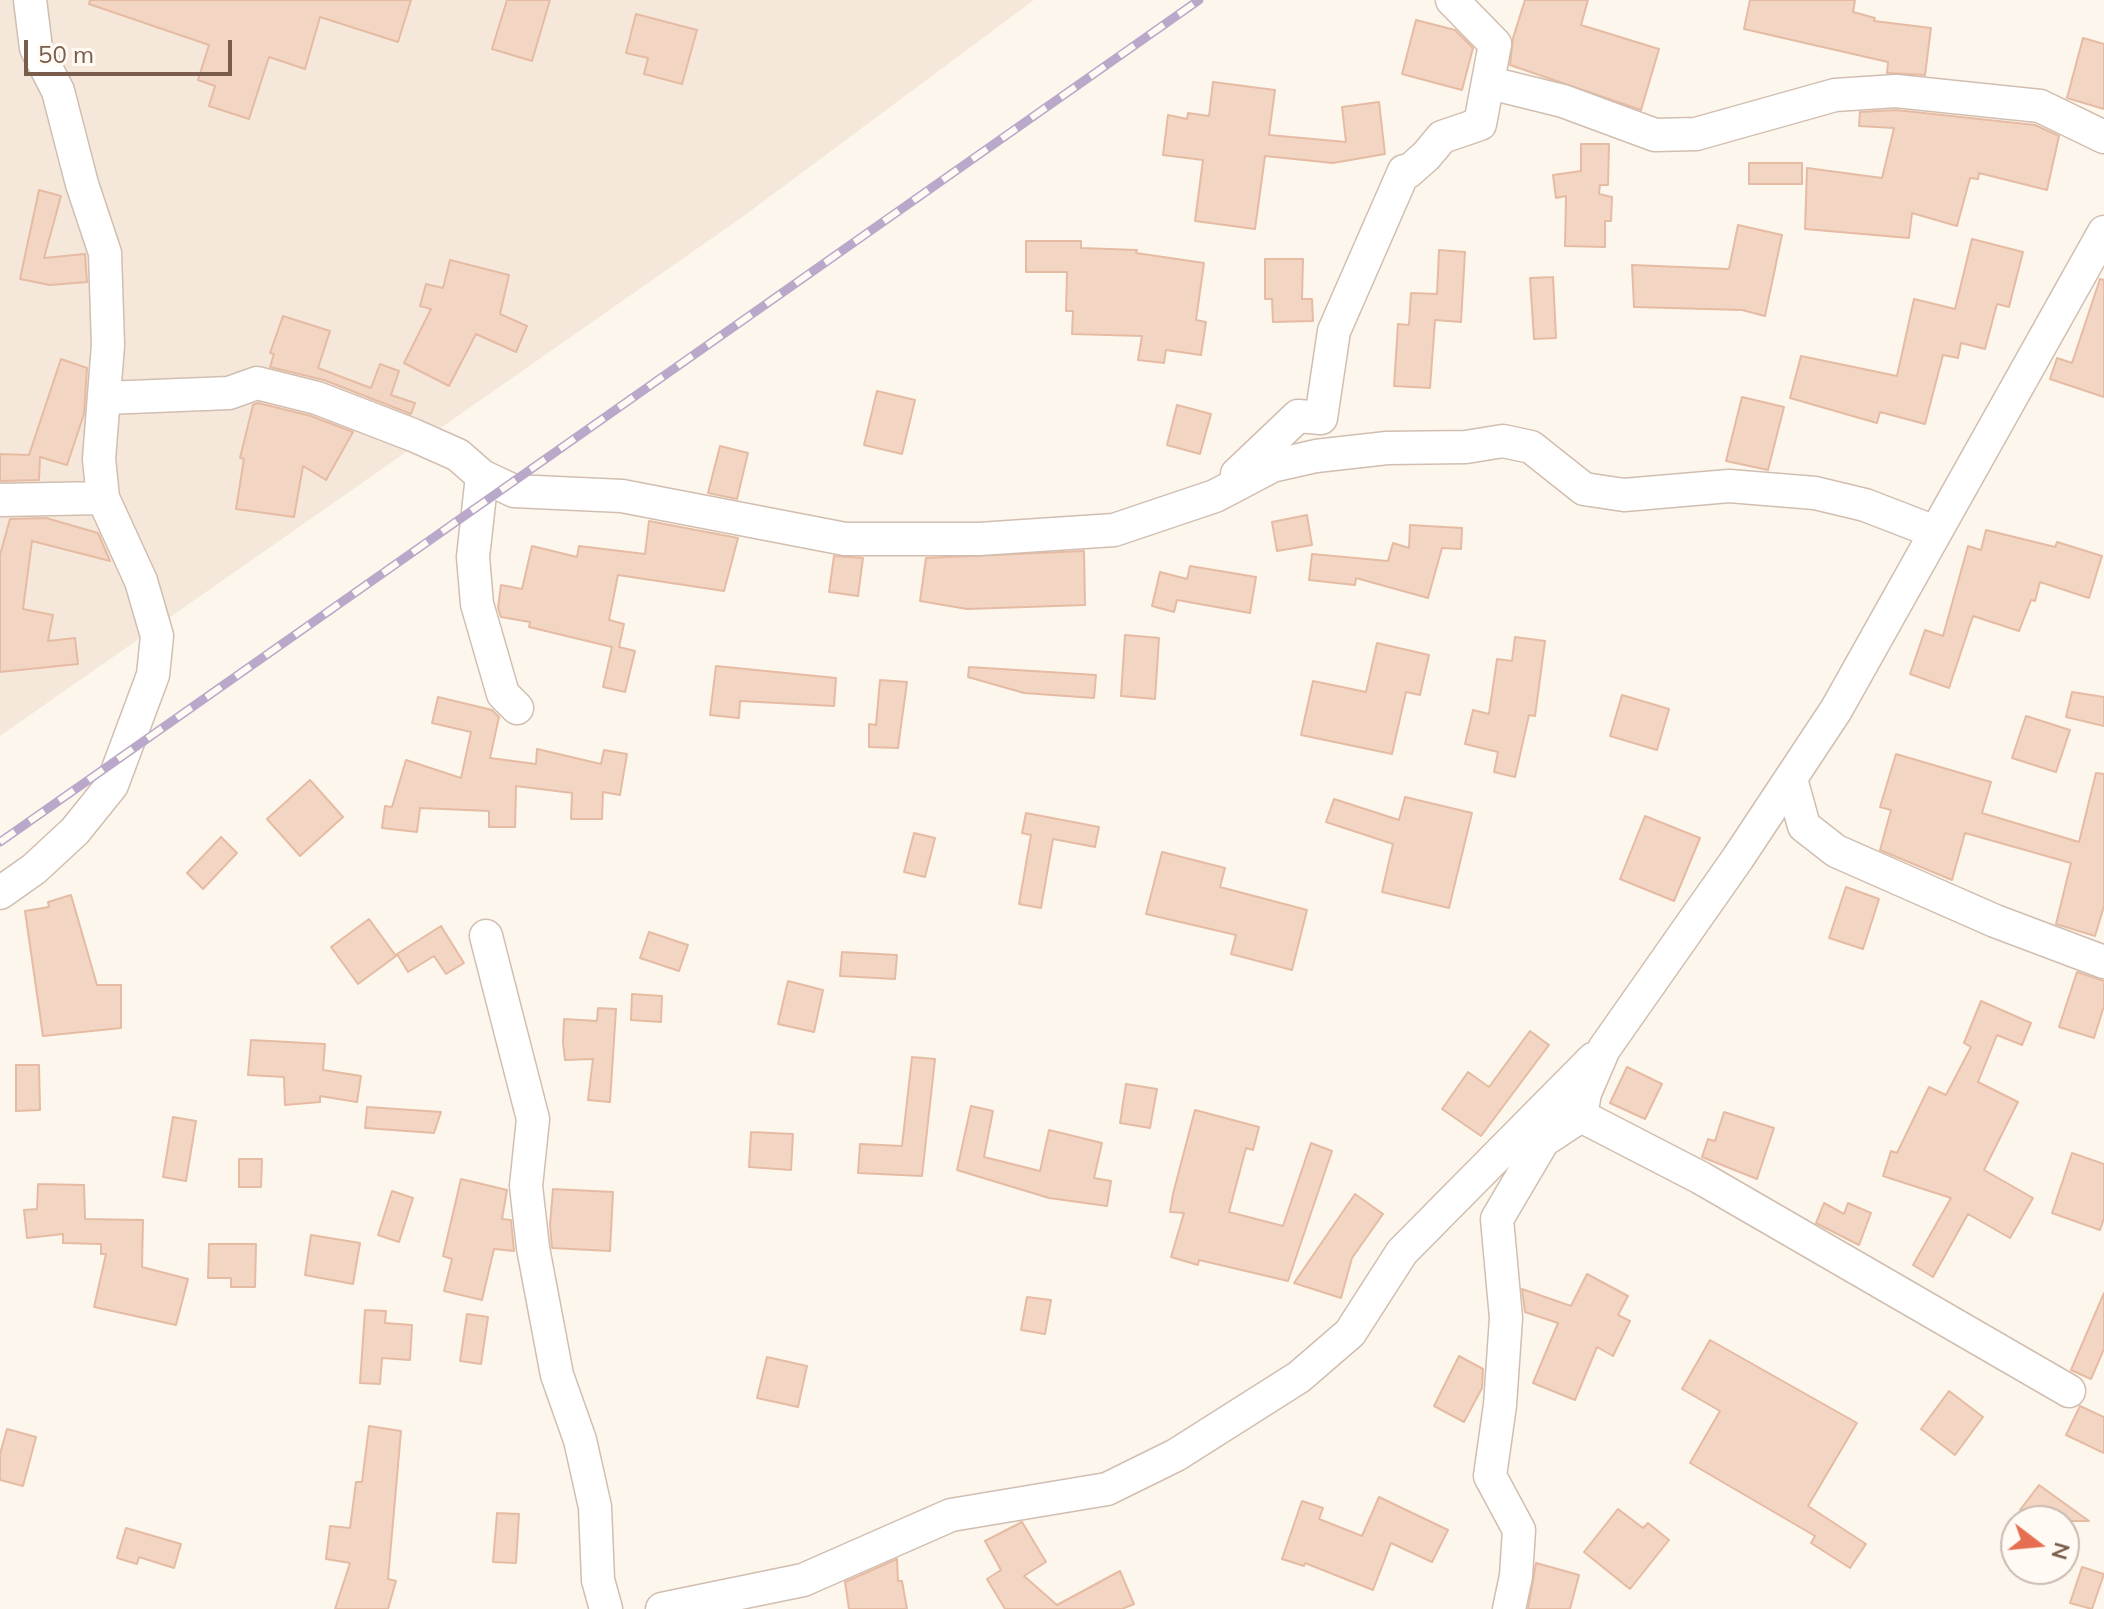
<!DOCTYPE html>
<style>
body{margin:0}
#map{position:relative;width:2104px;height:1609px;overflow:hidden;background:#fdf6ec;font-family:Mulish,sans-serif}
canvas{display:block}
.north{position:absolute;left:2000px;top:1505px;width:80px;height:80px;box-sizing:border-box;background:#fffaf3;border:2px solid #cabbb1;border-radius:50%;rotate:106deg;font-size:22px;font-weight:700;line-height:32px;text-align:center;color:#7a5c4d}
.north::after{content:'';display:block;margin:auto;width:28px;height:36px;background:#e76f51;clip-path:polygon(50% 0,100% 100%,50% 72%,0 100%)}
.scale{position:absolute;left:24px;top:40px;width:208px;height:36px;box-sizing:border-box;border:4px solid #7a5c4d;border-top:0;padding-left:10px;font-size:24px;line-height:28px;white-space:nowrap;color:#7a5c4d;-webkit-text-stroke:6px #fffaf3;paint-order:stroke}
</style>
<div id="map">
<canvas width="2104" height="1609"></canvas>
<div class="north">N</div>
<div class="scale">50 m</div>
</div>
<script>
const g = document.querySelector('canvas').getContext('2d');
g.lineJoin = 'round';
function fillPath(path, color) { g.fillStyle = color; g.fill(path, 'evenodd'); }
const poly = rows => new Path2D(rows.map(r => 'M' + r).join(''));
function strokePath(path, color, width, dash) { g.strokeStyle = color; g.lineWidth = width; g.lineCap = dash ? 'butt' : 'round'; g.setLineDash(dash || []); g.stroke(path); }
fillPath(poly([
 [0,0,1034,0,741,218,0,736]
]), '#f5e8da');
const building = poly([
 [90,0,411,0,398,42,320,17,305,69,269,57,249,119,209,106,215,86,198,80,209,45,89,4,90,0],
 [507,0,550,0,532,61,492,49,507,0],
 [1525,0,1588,0,1581,25,1659,49,1641,110,1510,65,1513,38,1525,0],
 [1750,0,1855,0,1853,12,1875,18,1874,21,1931,28,1925,75,1887,73,1888,62,1744,29,1750,0],
 [636,14,697,30,682,84,644,74,648,58,626,53,636,14],
 [1416,20,1455,30,1473,48,1462,90,1402,74,1416,20],
 [2083,38,2104,44,2104,109,2067,98,2083,38],
 [1213,82,1275,90,1269,135,1346,142,1342,107,1379,102,1385,154,1333,163,1265,156,1255,229,1195,221,1203,160,1163,155,1168,115,1187,119,1188,113,1209,116,1213,82],
 [1896,110,2035,125,2059,136,2047,190,1979,173,1978,179,1970,178,1957,226,1912,213,1909,238,1805,229,1807,168,1882,178,1894,128,1859,126,1860,112,1896,110],
 [1581,144,1609,144,1608,185,1600,185,1599,194,1612,197,1611,221,1605,221,1605,247,1565,246,1566,196,1556,198,1553,175,1581,171,1581,144],
 [1749,163,1802,163,1802,184,1749,184,1749,163],
 [39,190,61,196,44,258,85,254,87,282,50,285,20,279,39,190],
 [1738,225,1782,235,1765,316,1742,310,1634,307,1632,265,1729,269,1738,225],
 [1972,239,2023,252,2009,307,1997,304,1985,349,1961,343,1958,358,1943,355,1925,424,1880,412,1877,423,1790,398,1801,356,1897,376,1914,299,1955,309,1972,239],
 [1026,241,1081,241,1081,248,1137,250,1136,253,1204,263,1196,320,1206,322,1201,355,1166,350,1164,363,1138,360,1142,336,1072,334,1073,311,1066,311,1067,272,1026,272,1026,241],
 [1439,250,1465,252,1461,322,1435,320,1430,388,1394,386,1398,324,1409,325,1411,293,1437,294,1439,250],
 [1265,259,1303,259,1302,299,1312,299,1313,321,1273,322,1272,299,1265,299,1265,259],
 [450,260,509,275,500,314,527,326,516,352,476,334,449,386,404,363,431,309,420,306,426,284,443,288,450,260],
 [1553,277,1556,338,1534,339,1530,278,1553,277],
 [2100,279,2104,280,2104,397,2050,379,2057,358,2072,363,2100,279],
 [283,316,330,331,318,368,371,388,380,364,399,371,391,395,415,403,411,414,324,380,270,367,274,354,270,353,283,316],
 [61,359,87,368,84,414,67,465,40,457,39,480,0,481,0,454,29,455,61,359],
 [877,391,915,400,902,454,864,445,877,391],
 [1742,397,1784,407,1768,470,1726,461,1742,397],
 [258,403,311,416,353,432,326,480,303,466,294,517,236,509,244,459,240,458,253,405,258,403],
 [1177,405,1211,414,1200,454,1167,445,1177,405],
 [720,446,748,453,737,499,708,493,720,446],
 [1307,515,1312,545,1277,551,1272,522,1307,515],
 [46,518,98,533,110,561,32,541,23,609,53,615,48,641,75,638,78,664,0,672,0,555,10,519,46,518],
 [649,521,738,538,724,591,618,575,609,620,624,624,619,647,635,651,625,692,603,687,612,647,529,627,530,622,501,617,498,608,501,585,522,589,532,546,577,557,579,546,645,554,649,521],
 [1410,525,1462,528,1461,549,1442,548,1428,598,1356,578,1355,585,1309,580,1312,554,1388,561,1393,543,1409,548,1410,525],
 [1986,530,2055,547,2057,542,2102,556,2089,598,2040,582,2035,601,2031,600,2019,631,1973,616,1949,688,1910,674,1925,630,1943,636,1968,546,1981,550,1986,530],
 [1084,551,1085,605,967,609,920,601,926,558,1084,551],
 [834,556,863,558,858,596,829,592,834,556],
 [1190,566,1256,577,1250,613,1177,600,1174,612,1152,606,1160,572,1187,579,1190,566],
 [1125,635,1159,638,1155,699,1121,696,1125,635],
 [1515,637,1545,641,1535,716,1529,715,1515,777,1494,772,1498,752,1465,744,1473,710,1489,714,1497,659,1512,661,1515,637],
 [1377,643,1429,655,1420,695,1406,692,1392,754,1301,735,1313,681,1366,692,1377,643],
 [716,666,836,678,834,706,740,701,739,718,710,715,716,666],
 [969,667,1096,675,1094,698,1024,693,968,677,969,667],
 [880,680,907,682,898,748,869,747,869,724,876,725,880,680],
 [2072,692,2104,697,2104,726,2066,717,2072,692],
 [1622,695,1669,709,1657,750,1610,736,1622,695],
 [438,697,492,710,499,717,490,758,536,764,537,749,601,764,604,750,627,754,620,795,603,792,602,819,571,819,572,793,516,786,515,827,489,827,489,811,420,808,417,832,382,828,385,806,392,807,406,760,461,778,471,732,432,723,438,697],
 [2026,716,2070,730,2056,772,2012,758,2026,716],
 [1896,754,1991,782,1982,813,2079,842,2096,773,2104,774,2104,906,2095,936,2056,924,2071,863,1965,833,1952,880,1880,850,1891,810,1880,807,1896,754],
 [310,780,343,817,300,856,267,819,310,780],
 [1405,797,1472,813,1449,908,1382,892,1393,844,1326,822,1334,799,1399,820,1405,797],
 [1026,813,1099,827,1095,847,1053,839,1041,908,1019,904,1031,835,1022,833,1026,813],
 [1645,816,1700,838,1674,901,1620,879,1645,816],
 [914,833,935,838,925,877,904,872,914,833],
 [221,837,237,853,203,889,187,873,221,837],
 [1162,852,1225,868,1220,887,1307,910,1292,970,1231,954,1236,935,1146,914,1162,852],
 [1846,887,1879,899,1863,949,1829,938,1846,887],
 [71,895,97,985,121,985,121,1028,43,1036,25,911,49,907,48,902,71,895],
 [369,919,396,956,358,984,331,947,369,919],
 [441,926,464,963,446,974,434,956,408,972,397,954,441,926],
 [649,932,688,945,679,971,640,958,649,932],
 [842,952,897,955,895,979,840,976,842,952],
 [2077,972,2104,981,2104,1006,2094,1038,2059,1027,2077,972],
 [788,981,823,990,814,1032,778,1024,788,981],
 [632,994,662,996,661,1022,631,1020,632,994],
 [1981,1001,2031,1023,2022,1045,1997,1035,1978,1082,2018,1102,1984,1170,2033,1198,2010,1238,1968,1214,1933,1277,1913,1265,1951,1198,1883,1176,1891,1151,1897,1153,1929,1087,1946,1095,1971,1047,1964,1043,1981,1001],
 [598,1008,616,1009,610,1102,588,1100,593,1059,565,1060,563,1043,564,1019,597,1021,598,1008],
 [1530,1031,1549,1045,1481,1136,1442,1109,1468,1072,1489,1087,1530,1031],
 [251,1040,325,1044,323,1070,361,1076,357,1102,320,1096,320,1102,285,1105,284,1077,248,1075,251,1040],
 [912,1057,935,1059,922,1176,858,1173,860,1144,902,1146,912,1057],
 [16,1065,39,1065,40,1110,16,1111,16,1065],
 [1627,1067,1662,1084,1645,1119,1610,1103,1627,1067],
 [1126,1084,1157,1089,1150,1128,1120,1123,1126,1084],
 [971,1106,993,1111,984,1157,1040,1171,1049,1130,1102,1143,1094,1178,1111,1181,1107,1206,1049,1198,957,1170,971,1106],
 [367,1107,441,1112,434,1133,365,1128,367,1107],
 [1195,1110,1259,1127,1253,1150,1246,1148,1229,1212,1283,1226,1311,1143,1332,1151,1288,1281,1199,1260,1198,1265,1171,1257,1184,1213,1170,1212,1173,1194,1195,1110],
 [1724,1112,1774,1128,1757,1179,1702,1157,1708,1139,1715,1141,1724,1112],
 [173,1117,196,1121,186,1181,163,1177,173,1117],
 [751,1132,793,1134,791,1170,749,1167,751,1132],
 [2072,1153,2104,1164,2104,1218,2100,1230,2052,1213,2072,1153],
 [239,1159,262,1159,261,1187,239,1187,239,1159],
 [461,1179,507,1190,502,1219,511,1220,514,1251,494,1249,482,1300,444,1291,452,1259,443,1256,461,1179],
 [38,1184,84,1185,85,1219,143,1220,142,1267,188,1279,176,1325,94,1307,106,1254,101,1254,101,1244,63,1243,63,1234,27,1238,24,1210,37,1209,38,1184],
 [553,1189,613,1192,610,1251,552,1248,550,1225,553,1189],
 [392,1191,413,1198,399,1242,378,1235,392,1191],
 [1355,1194,1383,1214,1352,1258,1341,1298,1294,1283,1355,1194],
 [1824,1203,1844,1214,1848,1203,1871,1213,1859,1245,1816,1223,1824,1203],
 [311,1235,360,1243,353,1284,305,1275,311,1235],
 [209,1244,256,1244,255,1287,231,1287,231,1278,208,1278,209,1244],
 [1587,1274,1628,1296,1618,1315,1630,1321,1613,1356,1597,1347,1575,1400,1533,1383,1558,1323,1525,1312,1522,1289,1571,1306,1587,1274],
 [2104,1293,2104,1349,2091,1379,2071,1370,2104,1293],
 [1027,1297,1051,1300,1045,1334,1021,1330,1027,1297],
 [365,1310,386,1311,385,1323,412,1325,410,1360,382,1358,380,1384,360,1383,365,1310],
 [467,1314,488,1317,481,1364,460,1361,467,1314],
 [1710,1340,1857,1423,1808,1506,1866,1544,1850,1568,1811,1543,1815,1536,1690,1463,1720,1411,1682,1389,1710,1340],
 [1459,1356,1483,1369,1482,1388,1464,1422,1434,1406,1459,1356],
 [767,1357,807,1366,798,1407,757,1398,767,1357],
 [1949,1391,1983,1417,1955,1455,1921,1429,1949,1391],
 [2080,1406,2104,1417,2104,1453,2066,1435,2080,1406],
 [369,1426,401,1431,388,1579,396,1581,388,1609,335,1609,350,1563,326,1559,330,1526,350,1528,356,1482,362,1482,369,1426],
 [7,1429,36,1437,23,1486,0,1480,0,1454,7,1429],
 [2039,1485,2089,1521,2035,1521,2020,1510,2039,1485],
 [1379,1497,1448,1530,1432,1562,1391,1543,1373,1590,1305,1563,1304,1566,1282,1559,1302,1501,1323,1508,1319,1519,1362,1536,1379,1497],
 [1618,1509,1643,1528,1648,1523,1669,1540,1630,1589,1584,1552,1618,1509],
 [497,1513,519,1514,516,1563,493,1562,497,1513],
 [1022,1522,1046,1562,1024,1576,1057,1605,1120,1571,1134,1604,1122,1609,1005,1609,987,1579,1001,1570,985,1541,1022,1522],
 [126,1528,181,1544,174,1568,139,1557,137,1564,117,1558,126,1528],
 [897,1559,898,1581,902,1581,907,1609,849,1609,845,1582,897,1559],
 [1536,1563,1579,1575,1570,1609,1528,1609,1536,1563],
 [2082,1567,2104,1574,2092,1609,2070,1603,2082,1567]
]);
fillPath(building, '#f3d5c3');
strokePath(building, '#e6bba3', 2);
const street = poly([
 [1490,83,1563,101,1655,135,1696,134,1835,95,1896,91,2040,106,2104,137],
 [105,398,229,393,257,383,317,398,413,435,458,455,482,476,514,491,622,496,845,539,979,539,1114,530,1215,496,1272,466,1316,456,1387,448,1466,447,1503,441,1531,447,1584,489,1624,495,1729,486,1815,493,1865,505,1935,532],
 [1237,474,1298,416,1321,418,1334,331,1404,171,1408,172,1426,156,1442,137,1480,124,1495,44,1452,0],
 [482,476,473,557,477,604,503,694,517,708],
 [0,500,103,498],
 [1791,779,1804,826,1836,851,1995,921,2104,962],
 [0,893,34,869,75,831,112,785,153,675,157,636,141,581,103,498,99,459,108,345,105,253,82,184,58,91,36,48,30,0],
 [486,936,533,1119,526,1186,533,1248,557,1375,580,1440,595,1507,598,1580,606,1609],
 [1581,1116,1701,1178,2069,1391],
 [662,1609,803,1580,951,1515,1107,1489,1176,1455,1299,1377,1350,1333,1402,1252,1593,1059],
 [1509,1609,1516,1576,1519,1530,1490,1476,1500,1405,1506,1318,1497,1219,1543,1141,1581,1116,1585,1093,1604,1049,1738,858,1836,710,2104,232]
]);
strokePath(street, '#d1beb0', 35);
strokePath(street, '#fff', 32);
const rail = poly([
 [0,842,1199,0]
]);
strokePath(rail, '#b9a8c9', 9);
strokePath(rail, '#fffaf3', 6, [18]);
</script>
